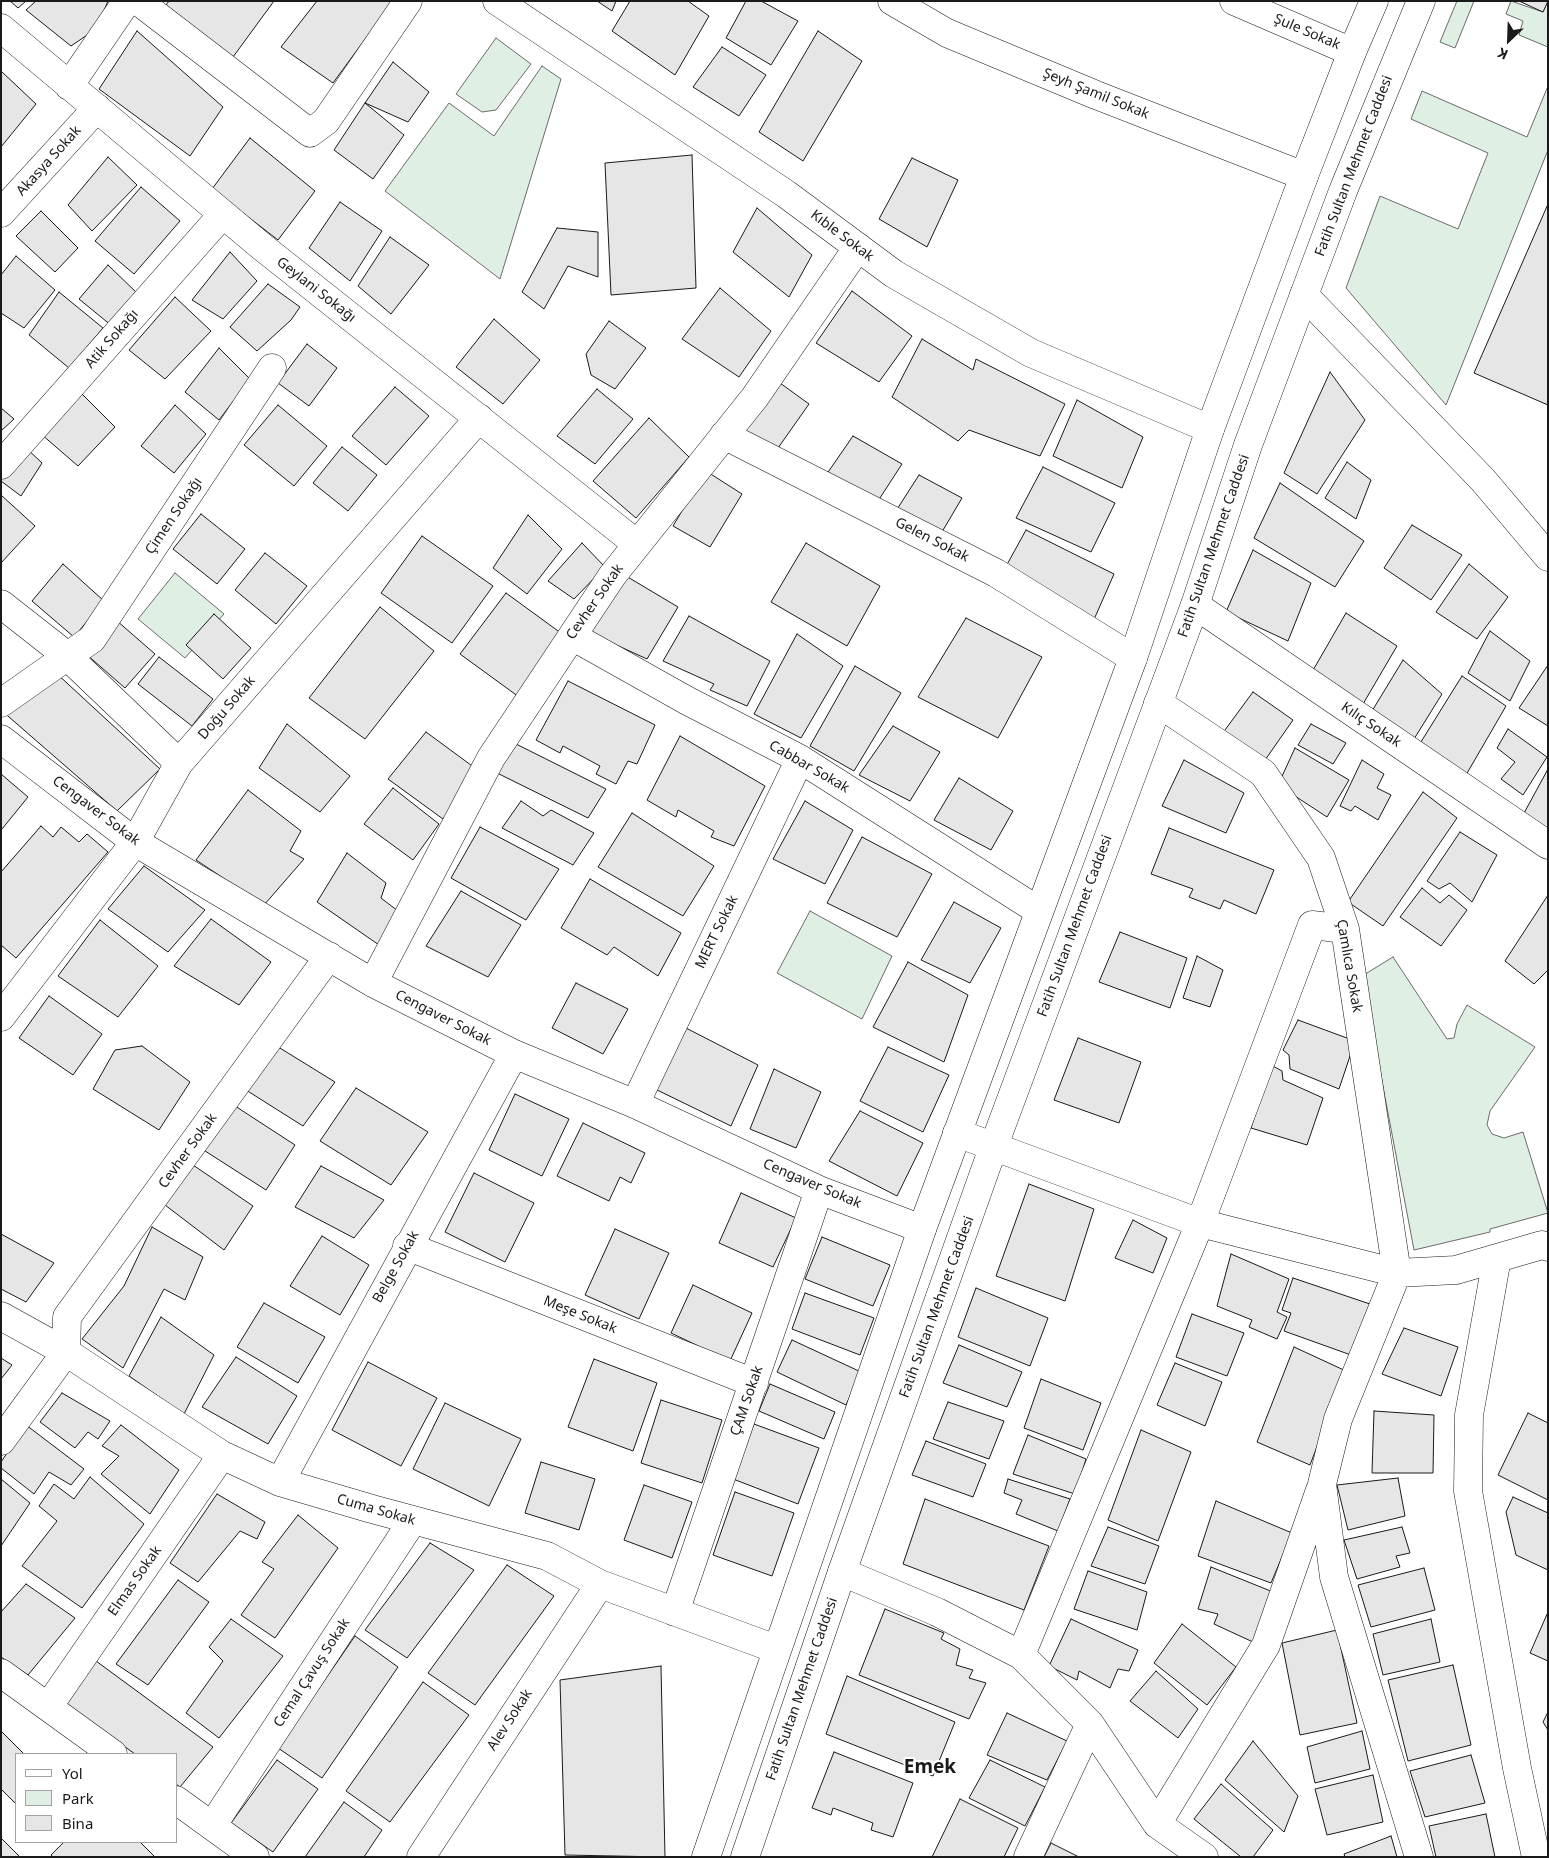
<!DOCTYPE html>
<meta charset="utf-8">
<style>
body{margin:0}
#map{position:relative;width:1549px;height:1858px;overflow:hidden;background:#fff;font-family:"Noto Sans",sans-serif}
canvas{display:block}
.frame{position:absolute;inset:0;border:2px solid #1a1a1a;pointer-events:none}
.legend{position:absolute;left:15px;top:1753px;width:162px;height:90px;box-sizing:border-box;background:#fff;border:1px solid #a3a3a3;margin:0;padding:6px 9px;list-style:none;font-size:15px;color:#1a1a1a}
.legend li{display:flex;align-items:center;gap:10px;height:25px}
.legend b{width:25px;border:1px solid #a3a3a3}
.north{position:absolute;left:1484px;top:15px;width:50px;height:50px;-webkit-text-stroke:4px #fff;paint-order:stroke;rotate:204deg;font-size:14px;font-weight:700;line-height:20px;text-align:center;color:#1a1a1a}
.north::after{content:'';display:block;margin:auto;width:18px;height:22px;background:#1a1a1a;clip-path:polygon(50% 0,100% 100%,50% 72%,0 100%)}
</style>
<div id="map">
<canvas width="1549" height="1858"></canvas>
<div class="frame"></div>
<ul class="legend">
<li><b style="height:6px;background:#fff"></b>Yol</li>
<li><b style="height:14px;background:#e0efe3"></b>Park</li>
<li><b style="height:14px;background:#e6e6e6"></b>Bina</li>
</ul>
<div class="north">K</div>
</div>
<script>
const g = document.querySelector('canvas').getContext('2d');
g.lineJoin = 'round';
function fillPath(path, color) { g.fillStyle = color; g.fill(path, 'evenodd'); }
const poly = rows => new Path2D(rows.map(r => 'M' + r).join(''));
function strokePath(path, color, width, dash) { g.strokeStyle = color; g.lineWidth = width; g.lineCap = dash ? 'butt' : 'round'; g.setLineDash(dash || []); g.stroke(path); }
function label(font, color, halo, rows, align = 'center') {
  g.font = font + ' "Noto Sans",sans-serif'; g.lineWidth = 4; g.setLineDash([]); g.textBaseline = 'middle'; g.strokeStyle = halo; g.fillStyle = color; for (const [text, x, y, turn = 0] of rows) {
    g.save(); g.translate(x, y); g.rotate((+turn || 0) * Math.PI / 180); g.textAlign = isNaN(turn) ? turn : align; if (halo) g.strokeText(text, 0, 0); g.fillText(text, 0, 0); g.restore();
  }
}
const green = poly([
 [1457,1,1474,1,1455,48,1440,42,1457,1],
 [1511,1,1543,12,1548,1,1548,47,1519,35,1523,21,1506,14,1511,1],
 [496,38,531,64,496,110,482,112,456,94,496,38],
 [542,66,561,79,500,279,385,191,449,103,494,136,542,66],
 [1548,86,1548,150,1446,405,1346,288,1380,196,1458,229,1488,153,1411,119,1422,91,1527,137,1548,86],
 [175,573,224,614,185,658,138,619,175,573],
 [810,911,892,956,862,1019,777,973,810,911],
 [1393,957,1447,1039,1454,1038,1457,1024,1467,1005,1535,1047,1490,1111,1487,1125,1492,1134,1504,1138,1523,1132,1548,1213,1490,1229,1490,1232,1414,1250,1362,976,1393,957]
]);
fillPath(green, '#e0efe3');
strokePath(green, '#6a6a6a', 1);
const building = poly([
 [10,1,26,1,18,8,10,1],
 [36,1,108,1,96,29,71,46,26,10,36,1],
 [169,1,274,1,233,57,166,5,169,1],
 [317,1,393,1,333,83,281,47,317,1],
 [597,1,616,1,612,11,597,1],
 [630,1,688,1,709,16,675,75,612,31,630,1],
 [746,1,761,1,798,21,771,65,726,38,746,1],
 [1519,1,1548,1,1543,12,1519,1],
 [137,31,223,107,190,156,99,89,137,31],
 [818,31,862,61,803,161,759,132,818,31],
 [722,47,766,75,739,116,693,87,722,47],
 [393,62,429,92,408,122,365,103,393,62],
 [1,71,36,104,1,147,1,71],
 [365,103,404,135,373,179,334,150,365,103],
 [250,138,315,191,278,240,212,189,250,138],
 [692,155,696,288,611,295,605,163,692,155],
 [108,157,137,185,92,231,68,205,108,157],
 [912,158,958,180,927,247,879,219,912,158],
 [141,187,180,221,134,274,95,241,141,187],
 [340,202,382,231,350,281,309,248,340,202],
 [1548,204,1548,405,1474,373,1548,204],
 [757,208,812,255,789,297,733,252,757,208],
 [41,211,78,248,55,272,16,236,41,211],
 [557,228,598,232,598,277,568,266,544,309,522,292,557,228],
 [390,237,429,265,391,314,358,286,390,237],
 [230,252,257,281,223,319,192,300,230,252],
 [16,256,55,290,24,328,1,313,1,275,16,256],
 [108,265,139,295,112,326,79,299,108,265],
 [268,284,300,307,291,320,257,351,230,327,268,284],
 [720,288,771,331,739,377,682,339,720,288],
 [852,291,912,336,879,382,816,343,852,291],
 [59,292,103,328,69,368,29,335,59,292],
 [175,297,211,331,165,379,129,350,175,297],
 [494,319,540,360,503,404,456,367,494,319],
 [609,321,646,348,615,389,591,375,586,354,609,321],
 [922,339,973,370,976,359,1065,404,1040,456,969,430,958,441,892,397,922,339],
 [307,344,337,368,309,406,278,383,307,344],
 [219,348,250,379,219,420,185,392,219,348],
 [1330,372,1365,420,1317,494,1284,473,1330,372],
 [780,383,809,404,778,448,744,430,780,383],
 [395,387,429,416,386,465,352,436,395,387],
 [597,389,633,419,595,464,557,436,597,389],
 [81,393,115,427,78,466,41,434,81,393],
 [1077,400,1143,437,1122,488,1053,456,1077,400],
 [175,405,206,434,174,473,141,446,175,405],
 [278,405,327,446,294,486,244,445,278,405],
 [1,408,14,419,1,431,1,408],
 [649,418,689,457,636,518,593,481,649,418],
 [853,436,902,464,876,504,824,478,853,436],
 [25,447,42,463,21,496,1,481,1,478,25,447],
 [342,447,377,475,348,511,313,483,342,447],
 [1347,462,1371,480,1356,519,1325,498,1347,462],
 [1043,467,1115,503,1091,552,1016,518,1043,467],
 [706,471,742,494,710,547,673,526,706,471],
 [919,475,962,498,939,537,894,514,919,475],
 [1280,483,1364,541,1335,587,1254,538,1280,483],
 [1,495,35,526,1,563,1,495],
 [201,514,245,549,217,584,173,549,201,514],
 [528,515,562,549,527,594,493,568,528,515],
 [1412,525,1462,555,1431,600,1384,568,1412,525],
 [1026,530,1114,574,1092,624,1004,570,1026,530],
 [422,536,493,586,452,643,381,593,422,536],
 [582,543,605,567,574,599,548,581,582,543],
 [806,543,880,586,847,646,771,602,806,543],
 [1253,550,1311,583,1288,641,1226,612,1253,550],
 [265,553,307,586,276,624,235,590,265,553],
 [63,564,104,601,74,637,32,601,63,564],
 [1469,564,1508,597,1477,639,1436,612,1469,564],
 [626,576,678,607,647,659,588,632,626,576],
 [506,593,565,636,519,697,460,654,506,593],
 [380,607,434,651,365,739,309,698,380,607],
 [1346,613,1397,646,1363,704,1312,672,1346,613],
 [214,614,251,648,223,679,186,645,214,614],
 [689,616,770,661,747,706,710,690,714,684,663,661,689,616],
 [966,618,1042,657,998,738,918,697,966,618],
 [116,620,155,654,125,688,86,654,116,620],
 [1490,631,1530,661,1510,701,1468,673,1490,631],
 [797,634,843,666,801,738,754,714,797,634],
 [159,657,213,699,192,726,138,684,159,657],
 [1403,660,1442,694,1414,739,1372,711,1403,660],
 [1548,665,1548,726,1519,708,1548,665],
 [855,666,901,693,854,771,810,746,855,666],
 [55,672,160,769,117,811,1,710,55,672],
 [1462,676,1506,706,1466,775,1419,745,1462,676],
 [568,681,655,725,637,764,628,761,616,784,596,774,600,766,563,746,560,753,536,740,568,681],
 [1253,692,1293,720,1263,763,1222,734,1253,692],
 [287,724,350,776,320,812,259,768,287,724],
 [1311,724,1346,743,1333,764,1298,745,1311,724],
 [893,726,940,752,910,801,859,775,893,726],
 [1508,729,1547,757,1523,795,1501,779,1515,762,1497,748,1508,729],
 [426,732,479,771,443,819,388,779,426,732],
 [680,736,765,786,734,846,711,837,714,831,678,810,676,817,647,800,680,736],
 [510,741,606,789,588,818,493,771,510,741],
 [1295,748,1349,780,1327,817,1278,785,1295,748],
 [1184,760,1244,793,1226,833,1162,806,1184,760],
 [1362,760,1384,774,1377,788,1391,795,1378,820,1355,806,1351,811,1340,806,1362,760],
 [1548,769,1548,829,1523,815,1548,769],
 [1,774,28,797,2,829,1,828,1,774],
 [959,778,1013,811,991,850,934,820,959,778],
 [393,788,439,824,413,860,364,824,393,788],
 [248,790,301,831,290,851,304,859,264,905,196,860,248,790],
 [1423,792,1457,818,1383,926,1348,902,1423,792],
 [521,801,543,816,551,810,594,833,573,865,502,828,521,801],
 [805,801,853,830,825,884,773,859,805,801],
 [632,813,714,866,683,916,598,867,632,813],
 [41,826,53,837,61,827,79,842,87,834,108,852,16,958,1,945,1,872,41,826],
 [480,827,559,869,526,920,451,878,480,827],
 [1169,828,1274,870,1256,914,1224,900,1220,909,1189,897,1193,889,1151,874,1169,828],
 [1460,832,1497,855,1472,902,1450,883,1439,889,1427,881,1460,832],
 [862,837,932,874,897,937,827,903,862,837],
 [347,853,386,883,381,898,398,911,379,945,317,902,347,853],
 [144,866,205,910,168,952,108,909,144,866],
 [590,879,681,933,658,976,614,947,607,955,561,928,590,879],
 [1422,888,1440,903,1449,895,1467,910,1441,946,1400,917,1422,888],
 [461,891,521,925,488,977,426,946,461,891],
 [1548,895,1548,970,1534,984,1505,961,1548,895],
 [954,902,1001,928,970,983,921,960,954,902],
 [211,919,271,962,239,1005,174,966,211,919],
 [100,920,158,966,118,1017,58,976,100,920],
 [1120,932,1187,958,1170,1008,1099,982,1120,932],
 [1197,956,1223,970,1210,1007,1183,998,1197,956],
 [908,962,968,995,944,1062,873,1027,908,962],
 [576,983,628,1009,603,1054,552,1028,576,983],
 [49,996,102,1034,73,1075,19,1038,49,996],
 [1298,1020,1355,1041,1339,1089,1290,1069,1289,1055,1283,1050,1298,1020],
 [684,1027,758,1065,731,1126,653,1088,684,1027],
 [1078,1038,1141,1062,1119,1123,1054,1100,1078,1038],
 [275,1045,335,1082,303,1126,246,1090,275,1045],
 [142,1046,190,1082,159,1130,93,1089,115,1050,142,1046],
 [888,1047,949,1075,923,1132,860,1101,888,1047],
 [1271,1065,1282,1071,1283,1080,1323,1098,1307,1145,1251,1128,1271,1065],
 [774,1069,821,1092,796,1148,750,1129,774,1069],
 [356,1088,428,1132,391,1185,320,1141,356,1088],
 [515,1094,569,1119,542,1176,489,1150,515,1094],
 [232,1104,295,1145,266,1190,202,1149,232,1104],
 [860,1111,923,1143,897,1196,829,1161,860,1111],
 [583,1123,645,1153,631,1183,620,1177,609,1201,557,1176,583,1123],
 [193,1165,253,1206,224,1250,165,1205,193,1165],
 [321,1166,384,1200,354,1238,295,1207,321,1166],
 [474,1173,534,1203,505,1262,445,1232,474,1173],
 [1029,1184,1094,1209,1065,1301,996,1276,1029,1184],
 [741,1193,796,1218,773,1267,719,1243,741,1193],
 [1133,1220,1167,1238,1153,1273,1115,1258,1133,1220],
 [152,1227,203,1257,185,1300,164,1289,123,1368,82,1339,124,1286,152,1227],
 [615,1229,669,1253,639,1319,585,1295,615,1229],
 [1,1234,54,1263,26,1302,1,1289,1,1234],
 [322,1236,369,1265,340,1315,290,1286,322,1236],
 [822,1237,890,1265,873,1306,805,1279,822,1237],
 [1231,1254,1289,1279,1277,1312,1287,1317,1277,1339,1249,1327,1252,1320,1217,1306,1231,1254],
 [1293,1278,1370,1304,1351,1355,1284,1331,1291,1313,1282,1310,1293,1278],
 [693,1285,752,1313,730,1361,671,1333,693,1285],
 [976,1288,1048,1318,1030,1366,958,1337,976,1288],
 [805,1293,874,1318,860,1355,792,1329,805,1293],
 [264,1303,325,1337,298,1383,237,1347,264,1303],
 [1192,1314,1244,1333,1227,1376,1176,1357,1192,1314],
 [161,1317,214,1355,184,1414,129,1376,161,1317],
 [1404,1328,1458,1347,1441,1396,1382,1374,1404,1328],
 [792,1340,861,1372,846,1405,777,1372,792,1340],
 [959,1345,1022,1372,1007,1407,943,1383,959,1345],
 [1294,1347,1346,1371,1310,1465,1257,1442,1294,1347],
 [236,1357,297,1396,268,1444,202,1407,236,1357],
 [1,1358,12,1365,1,1379,1,1358],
 [594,1359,657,1383,633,1451,568,1427,594,1359],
 [368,1362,437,1398,401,1466,332,1430,368,1362],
 [1175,1363,1222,1382,1205,1426,1157,1405,1175,1363],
 [1041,1379,1101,1403,1083,1450,1024,1428,1041,1379],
 [770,1384,835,1412,824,1439,759,1411,770,1384],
 [62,1393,110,1421,98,1439,88,1432,75,1448,40,1422,62,1393],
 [661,1400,722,1420,702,1483,641,1463,661,1400],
 [948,1402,1004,1421,989,1459,933,1439,948,1402],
 [445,1403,521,1439,489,1506,413,1469,445,1403],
 [1374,1411,1434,1415,1433,1473,1372,1473,1374,1411],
 [1528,1413,1548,1423,1548,1500,1498,1475,1528,1413],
 [754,1424,819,1448,798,1504,733,1479,754,1424],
 [26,1425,84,1469,71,1485,49,1472,34,1494,1,1468,1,1462,26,1425],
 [121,1425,179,1470,150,1514,101,1474,119,1456,102,1446,121,1425],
 [1141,1430,1191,1452,1158,1541,1108,1520,1141,1430],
 [1028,1435,1086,1459,1075,1494,1013,1474,1028,1435],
 [926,1441,986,1464,973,1497,912,1475,926,1441],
 [541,1462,595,1479,579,1530,525,1513,541,1462],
 [90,1477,144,1524,82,1608,22,1566,57,1521,39,1506,54,1484,74,1499,90,1477],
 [1398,1478,1405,1516,1348,1530,1337,1485,1398,1478],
 [1,1479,30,1503,1,1546,1,1479],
 [1008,1479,1070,1499,1058,1531,1016,1514,1022,1500,1004,1493,1008,1479],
 [644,1485,692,1502,672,1558,624,1540,644,1485],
 [735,1492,794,1513,772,1576,713,1555,735,1492],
 [217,1494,265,1522,257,1539,240,1531,198,1582,170,1563,217,1494],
 [1513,1497,1548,1513,1548,1570,1516,1555,1506,1512,1513,1497],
 [925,1499,1049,1546,1024,1610,903,1564,925,1499],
 [1216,1501,1292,1533,1271,1583,1198,1556,1216,1501],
 [298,1515,338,1548,275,1638,241,1615,274,1569,262,1562,298,1515],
 [1108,1527,1159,1546,1145,1584,1091,1566,1108,1527],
 [1402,1527,1410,1553,1396,1556,1400,1567,1357,1579,1344,1540,1402,1527],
 [430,1543,474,1570,407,1658,365,1630,430,1543],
 [507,1565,554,1596,475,1705,428,1673,507,1565],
 [1211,1567,1273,1592,1253,1642,1214,1624,1218,1614,1198,1609,1211,1567],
 [1424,1568,1435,1610,1371,1627,1358,1585,1424,1568],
 [1088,1571,1147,1592,1137,1630,1074,1609,1088,1571],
 [178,1580,209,1602,148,1685,116,1664,178,1580],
 [26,1584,75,1618,28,1675,1,1657,1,1612,26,1584],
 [885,1609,944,1633,941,1639,960,1649,956,1665,973,1670,969,1678,986,1683,969,1719,859,1675,885,1609],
 [1548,1612,1548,1661,1530,1653,1548,1612],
 [231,1619,283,1656,219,1738,186,1713,223,1661,209,1647,231,1619],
 [1071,1619,1138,1650,1129,1671,1118,1669,1110,1688,1079,1671,1077,1680,1049,1666,1071,1619],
 [1431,1619,1440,1662,1383,1675,1373,1634,1431,1619],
 [1182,1624,1236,1667,1207,1705,1154,1663,1182,1624],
 [1337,1630,1357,1723,1300,1735,1282,1643,1337,1630],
 [355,1636,398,1667,322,1778,278,1748,355,1636],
 [96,1661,213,1747,180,1787,176,1784,176,1754,135,1754,64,1703,96,1661],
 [1453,1665,1471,1745,1408,1761,1388,1680,1453,1665],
 [661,1666,665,1857,565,1855,560,1680,661,1666],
 [1156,1671,1198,1709,1178,1738,1130,1701,1156,1671],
 [847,1676,955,1722,933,1776,826,1734,847,1676],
 [423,1682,469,1715,390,1822,346,1791,423,1682],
 [1548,1712,1548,1730,1543,1722,1548,1712],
 [1007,1713,1067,1741,1047,1780,987,1755,1007,1713],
 [1,1731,24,1754,16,1754,16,1804,1,1789,1,1731],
 [1362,1731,1370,1769,1315,1783,1307,1747,1362,1731],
 [1253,1741,1298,1796,1284,1832,1225,1780,1253,1741],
 [834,1752,913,1783,893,1837,871,1830,873,1823,833,1808,831,1815,812,1808,834,1752],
 [1471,1755,1485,1803,1425,1817,1410,1771,1471,1755],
 [277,1760,318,1789,273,1852,231,1823,277,1760],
 [990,1760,1045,1787,1025,1826,969,1798,990,1760],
 [1373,1775,1383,1822,1327,1835,1315,1789,1373,1775],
 [1221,1784,1273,1830,1253,1857,1241,1857,1194,1819,1221,1784],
 [960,1799,1018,1828,1004,1857,932,1857,960,1799],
 [344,1802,382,1830,364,1857,305,1857,344,1802],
 [1486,1814,1495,1857,1436,1857,1429,1826,1486,1814],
 [1391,1836,1397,1857,1345,1857,1344,1854,1391,1836],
 [1,1838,20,1857,1,1857,1,1838],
 [64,1842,140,1842,155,1857,53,1857,51,1855,64,1842],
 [1051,1843,1079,1857,1044,1857,1051,1843]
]);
fillPath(building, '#e6e6e6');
strokePath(building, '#1a1a1a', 1);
const street = poly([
 [138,1,310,133,326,121,408,1],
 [497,1,786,194,894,274,1031,353,1210,429],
 [892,1,947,33,1096,95,1304,176],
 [1234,1,1352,52],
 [1,28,261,246,637,544],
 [69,86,127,1],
 [1,213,97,108],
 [1304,295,1483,480,1548,557],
 [724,435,996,573,1133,658],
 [1,465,223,214],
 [1,604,66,655,179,763],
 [1195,605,1548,845],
 [572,636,686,700,800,759,1039,911],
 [1,703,92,639,272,368],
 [1158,703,1263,773,1321,858,1345,929,1397,1273,1338,1419,1322,1484,1334,1577,1419,1857],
 [1,739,135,842,373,983,514,1054,635,1104,819,1190,922,1229],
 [373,983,491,758,612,576,755,397,858,247],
 [1,1017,135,842,179,763,479,418],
 [635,1104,800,759],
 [957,1133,1200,1223,1397,1273,1456,1270,1542,1245,1548,1247],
 [407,1246,754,1383],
 [1497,1258,1469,1415,1468,1491,1517,1768,1536,1857],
 [1,1316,66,1352,222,1455,280,1482,372,1509,547,1556,600,1584,776,1649],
 [1,1441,66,1352,67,1317,329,956],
 [280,1482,514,1054],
 [842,1572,937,1612,1021,1655,1090,1724,1157,1824,1204,1857],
 [675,1612,819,1190],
 [1021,1655,1200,1223,1312,925,1345,929],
 [1,1673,113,1754],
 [48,1707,222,1455],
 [176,1800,255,1857],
 [1157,1824,1266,1645,1320,1490],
 [212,1826,413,1520],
 [421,1857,600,1584],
 [1028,1857,1090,1724]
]);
const primary = poly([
 [706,1857,922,1229,1133,658,1210,429,1304,176,1352,52,1374,1],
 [745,1857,842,1572,993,1148,1195,605,1248,445,1343,191,1421,1]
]);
strokePath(street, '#1a1a1a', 29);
strokePath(primary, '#1a1a1a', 29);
strokePath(street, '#fff', 28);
strokePath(primary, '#fff', 28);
label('14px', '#1a1a1a', '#fff', [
 ["Şule Sokak",1307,32,23],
 ["Şeyh Şamil Sokak",1096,94,22],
 ["Akasya Sokak",49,161,-48],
 ["Fatih Sultan Mehmet Caddesi",1354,166,-69],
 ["Kıble Sokak",842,236,37],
 ["Geylani Sokağı",316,290,38],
 ["Atik Sokağı",112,339,-49],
 ["Çimen Sokağı",174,516,-56],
 ["Gelen Sokak",932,540,27],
 ["Fatih Sultan Mehmet Caddesi",1214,546,-71],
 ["Cevher Sokak",595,602,-55],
 ["Doğu Sokak",227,708,-49],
 ["Kılıç Sokak",1371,725,34],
 ["Cabbar Sokak",809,767,30],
 ["Cengaver Sokak",96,811,37],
 ["Fatih Sultan Mehmet Caddesi",1075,926,-70],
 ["MERT Sokak",717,932,-64],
 ["Çamlıca Sokak",1349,966,80],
 ["Cengaver Sokak",443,1018,27],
 ["Cevher Sokak",188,1151,-54],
 ["Cengaver Sokak",812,1184,23],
 ["Belge Sokak",396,1267,-61],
 ["Fatih Sultan Mehmet Caddesi",937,1307,-70],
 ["Meşe Sokak",580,1315,22],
 ["ÇAM Sokak",747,1401,-71],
 ["Cuma Sokak",376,1510,16],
 ["Elmas Sokak",135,1581,-55],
 ["Cemal Çavuş Sokak",312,1673,-57],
 ["Fatih Sultan Mehmet Caddesi",802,1689,-71],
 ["Alev Sokak",510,1720,-57]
]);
label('bold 19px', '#1a1a1a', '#fff', [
 ["Emek",930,1768]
]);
</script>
